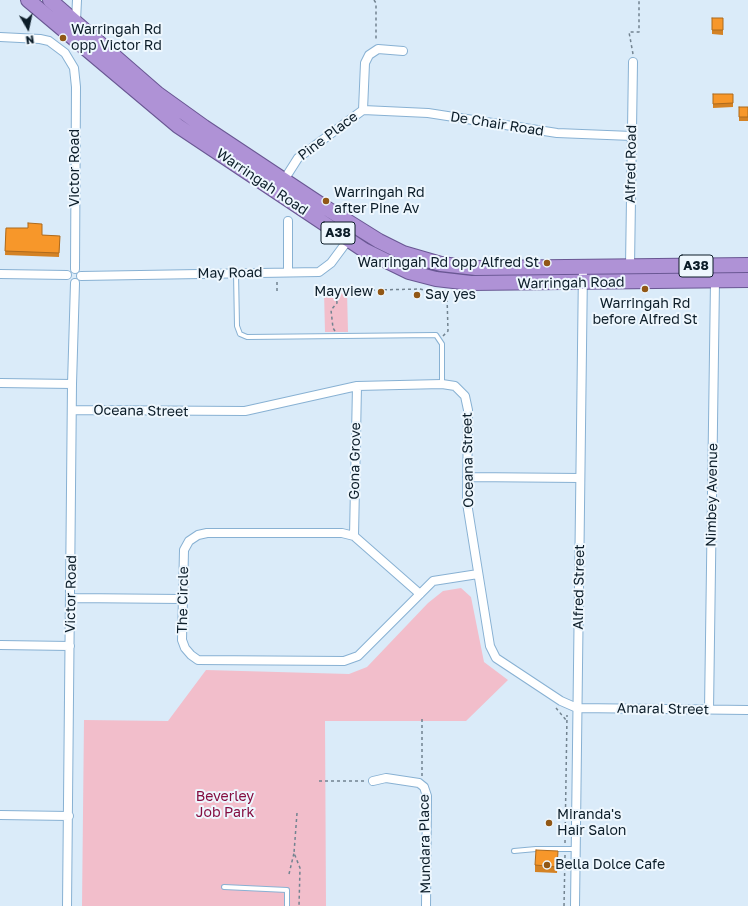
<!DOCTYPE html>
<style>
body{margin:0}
#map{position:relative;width:748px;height:906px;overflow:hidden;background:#daebf9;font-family:"Golos Text",sans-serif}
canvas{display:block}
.north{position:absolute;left:8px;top:8px;width:40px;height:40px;-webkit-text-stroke:3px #eef7fe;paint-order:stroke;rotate:171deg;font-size:11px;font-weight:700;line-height:16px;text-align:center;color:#0c1d29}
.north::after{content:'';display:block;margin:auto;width:14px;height:18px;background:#0c1d29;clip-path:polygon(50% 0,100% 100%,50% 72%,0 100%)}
</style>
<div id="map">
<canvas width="748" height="906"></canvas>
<div class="north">N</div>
</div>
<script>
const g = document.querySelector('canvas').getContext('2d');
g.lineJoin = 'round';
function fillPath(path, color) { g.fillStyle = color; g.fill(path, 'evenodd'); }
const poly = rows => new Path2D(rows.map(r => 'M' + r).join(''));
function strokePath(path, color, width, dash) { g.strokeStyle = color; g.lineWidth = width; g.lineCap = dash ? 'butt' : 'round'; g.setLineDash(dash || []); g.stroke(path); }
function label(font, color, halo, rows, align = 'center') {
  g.font = font + ' "Golos Text",sans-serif'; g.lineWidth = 4; g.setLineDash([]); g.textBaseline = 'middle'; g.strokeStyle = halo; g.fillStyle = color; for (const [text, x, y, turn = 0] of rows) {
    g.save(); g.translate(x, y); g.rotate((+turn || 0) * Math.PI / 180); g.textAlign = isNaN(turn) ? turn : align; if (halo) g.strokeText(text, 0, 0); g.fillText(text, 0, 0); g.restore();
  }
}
fillPath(poly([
 [324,291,347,291,348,332,325,332],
 [461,588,471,597,484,662,508,680,466,721,325,721,326,906,82,906,84,720,168,721,206,670,349,674,367,667,428,603,443,591]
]), '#f2becb');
const service = poly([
 [236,273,237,326,240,334,247,337,436,335,442,344,442,384],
 [514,851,536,849,575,849],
 [224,887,287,890,287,906]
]);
const minor = poly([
 [76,21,77,0],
 [0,37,40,39,49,41,65,53,74,68,76,87,75,269],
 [363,110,428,113,557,133,632,136],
 [284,180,298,158,363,110,365,63,369,55,378,49,403,51],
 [288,221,288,272],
 [630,266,633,62],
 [0,274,67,275],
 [81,276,319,272,331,263,351,236],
 [0,383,72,384],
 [72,410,245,411,357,386,442,384,455,386,465,396,468,410,467,503,490,646,496,658,561,701,577,708,748,710],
 [467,477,580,478],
 [354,536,357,386],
 [420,594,354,536,342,533,207,533,198,535,189,541,184,550,182,640,185,648,191,655,198,660,344,661,358,656,433,581,478,574],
 [72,598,182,599],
 [0,645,70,646],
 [709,710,715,281],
 [373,781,386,778,419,783,424,787,427,796,426,906],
 [0,815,69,816],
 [67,906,72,384,75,283],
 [575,906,583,268]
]);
const trunk = poly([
 [28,0,178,126,364,250,409,272,436,279,471,283,748,280],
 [50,0,158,94,204,127,323,206,379,241,403,253,441,264,476,268,748,265]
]);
strokePath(service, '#88b1d3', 6);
strokePath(minor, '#88b1d3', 10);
strokePath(trunk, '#695793', 16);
strokePath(poly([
 [374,0,376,3,376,41],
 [633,54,629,32,639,32,639,0],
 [277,282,277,293],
 [324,291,420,289,447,296],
 [335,331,333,328,331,310,337,303,336,291],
 [443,336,448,331,447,296,450,292],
 [556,708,566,720],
 [422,776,422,718],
 [319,781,365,781],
 [297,813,294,853,300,868,299,906],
 [565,843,567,715],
 [289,874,294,853],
 [564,906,565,855]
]), '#728390', 1.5, [3, 3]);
strokePath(service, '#fff', 4);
strokePath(minor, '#fff', 8);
strokePath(trunk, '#af92d6', 14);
fillPath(poly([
 [712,18,723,18,723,35,712,34],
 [713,94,733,94,733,107,713,108],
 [739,107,748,107,748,121,739,121],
 [6,228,28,228,42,235,60,236,59,257,5,255],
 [558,857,557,873,535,872,535,865]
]), '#d48224');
const building = poly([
 [712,18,723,18,723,30,712,30,712,18],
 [713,94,733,94,733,103,713,104,713,94],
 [739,107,748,107,748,117,739,117,739,107],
 [28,223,42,224,42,235,60,236,59,253,5,251,6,228,28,228,28,223],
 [536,850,558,851,557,867,535,865,536,850]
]);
fillPath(building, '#f7972a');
strokePath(building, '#ad6a1d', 1);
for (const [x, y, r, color] of [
 [63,38,4,"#915715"],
 [326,201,4,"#915715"],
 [547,263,4,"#915715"],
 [645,289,4,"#915715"],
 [381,292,4,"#915715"],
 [417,295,4,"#915715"],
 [549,823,4,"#915715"],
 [547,865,4,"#915715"]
]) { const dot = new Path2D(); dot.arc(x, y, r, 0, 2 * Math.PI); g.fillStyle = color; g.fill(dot); strokePath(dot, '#eef7fe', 1.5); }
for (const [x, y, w] of [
 [338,233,34],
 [696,266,34]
]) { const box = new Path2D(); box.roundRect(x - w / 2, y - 11, w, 22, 3); g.fillStyle = '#eef7fe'; g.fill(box); strokePath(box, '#0c1d29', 1); }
label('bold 13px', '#0c1d29', null, [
 ["A38",338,233],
 ["A38",696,266]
]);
label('14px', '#0c1d29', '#eef7fe', [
 ["Warringah Rd",71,30],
 ["opp Victor Rd",71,46],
 ["Warringah Rd",334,193],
 ["after Pine Av",334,209],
 ["Warringah Rd opp Alfred St",539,263,"right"],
 ["Mayview",373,292,"right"],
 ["Say yes",425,295],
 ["Warringah Rd",645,304,"center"],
 ["before Alfred St",645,320,"center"],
 ["Miranda's",557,815],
 ["Hair Salon",557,831],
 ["Bella Dolce Cafe",555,865]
], 'left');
label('14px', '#0c1d29', '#eef7fe', [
 ["De Chair Road",497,124,9],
 ["Pine Place",328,136,-37],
 ["Alfred Road",631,164,-89],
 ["Victor Road",75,168,-90],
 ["Warringah Road",262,182,34],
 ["May Road",230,273,-1],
 ["Warringah Road",571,283,-1],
 ["Oceana Street",141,411,1],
 ["Oceana Street",468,460,-91],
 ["Gona Grove",355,461,-89],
 ["Nimbey Avenue",712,495,-89],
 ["Alfred Street",579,587,-89],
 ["Victor Road",71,594,-89],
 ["The Circle",183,600,-89],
 ["Amaral Street",663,709,1],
 ["Mundara Place",425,844,-91]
]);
label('14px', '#840d40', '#eef7fe', [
 ["Beverley",225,797],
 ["Job Park",225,813]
]);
</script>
